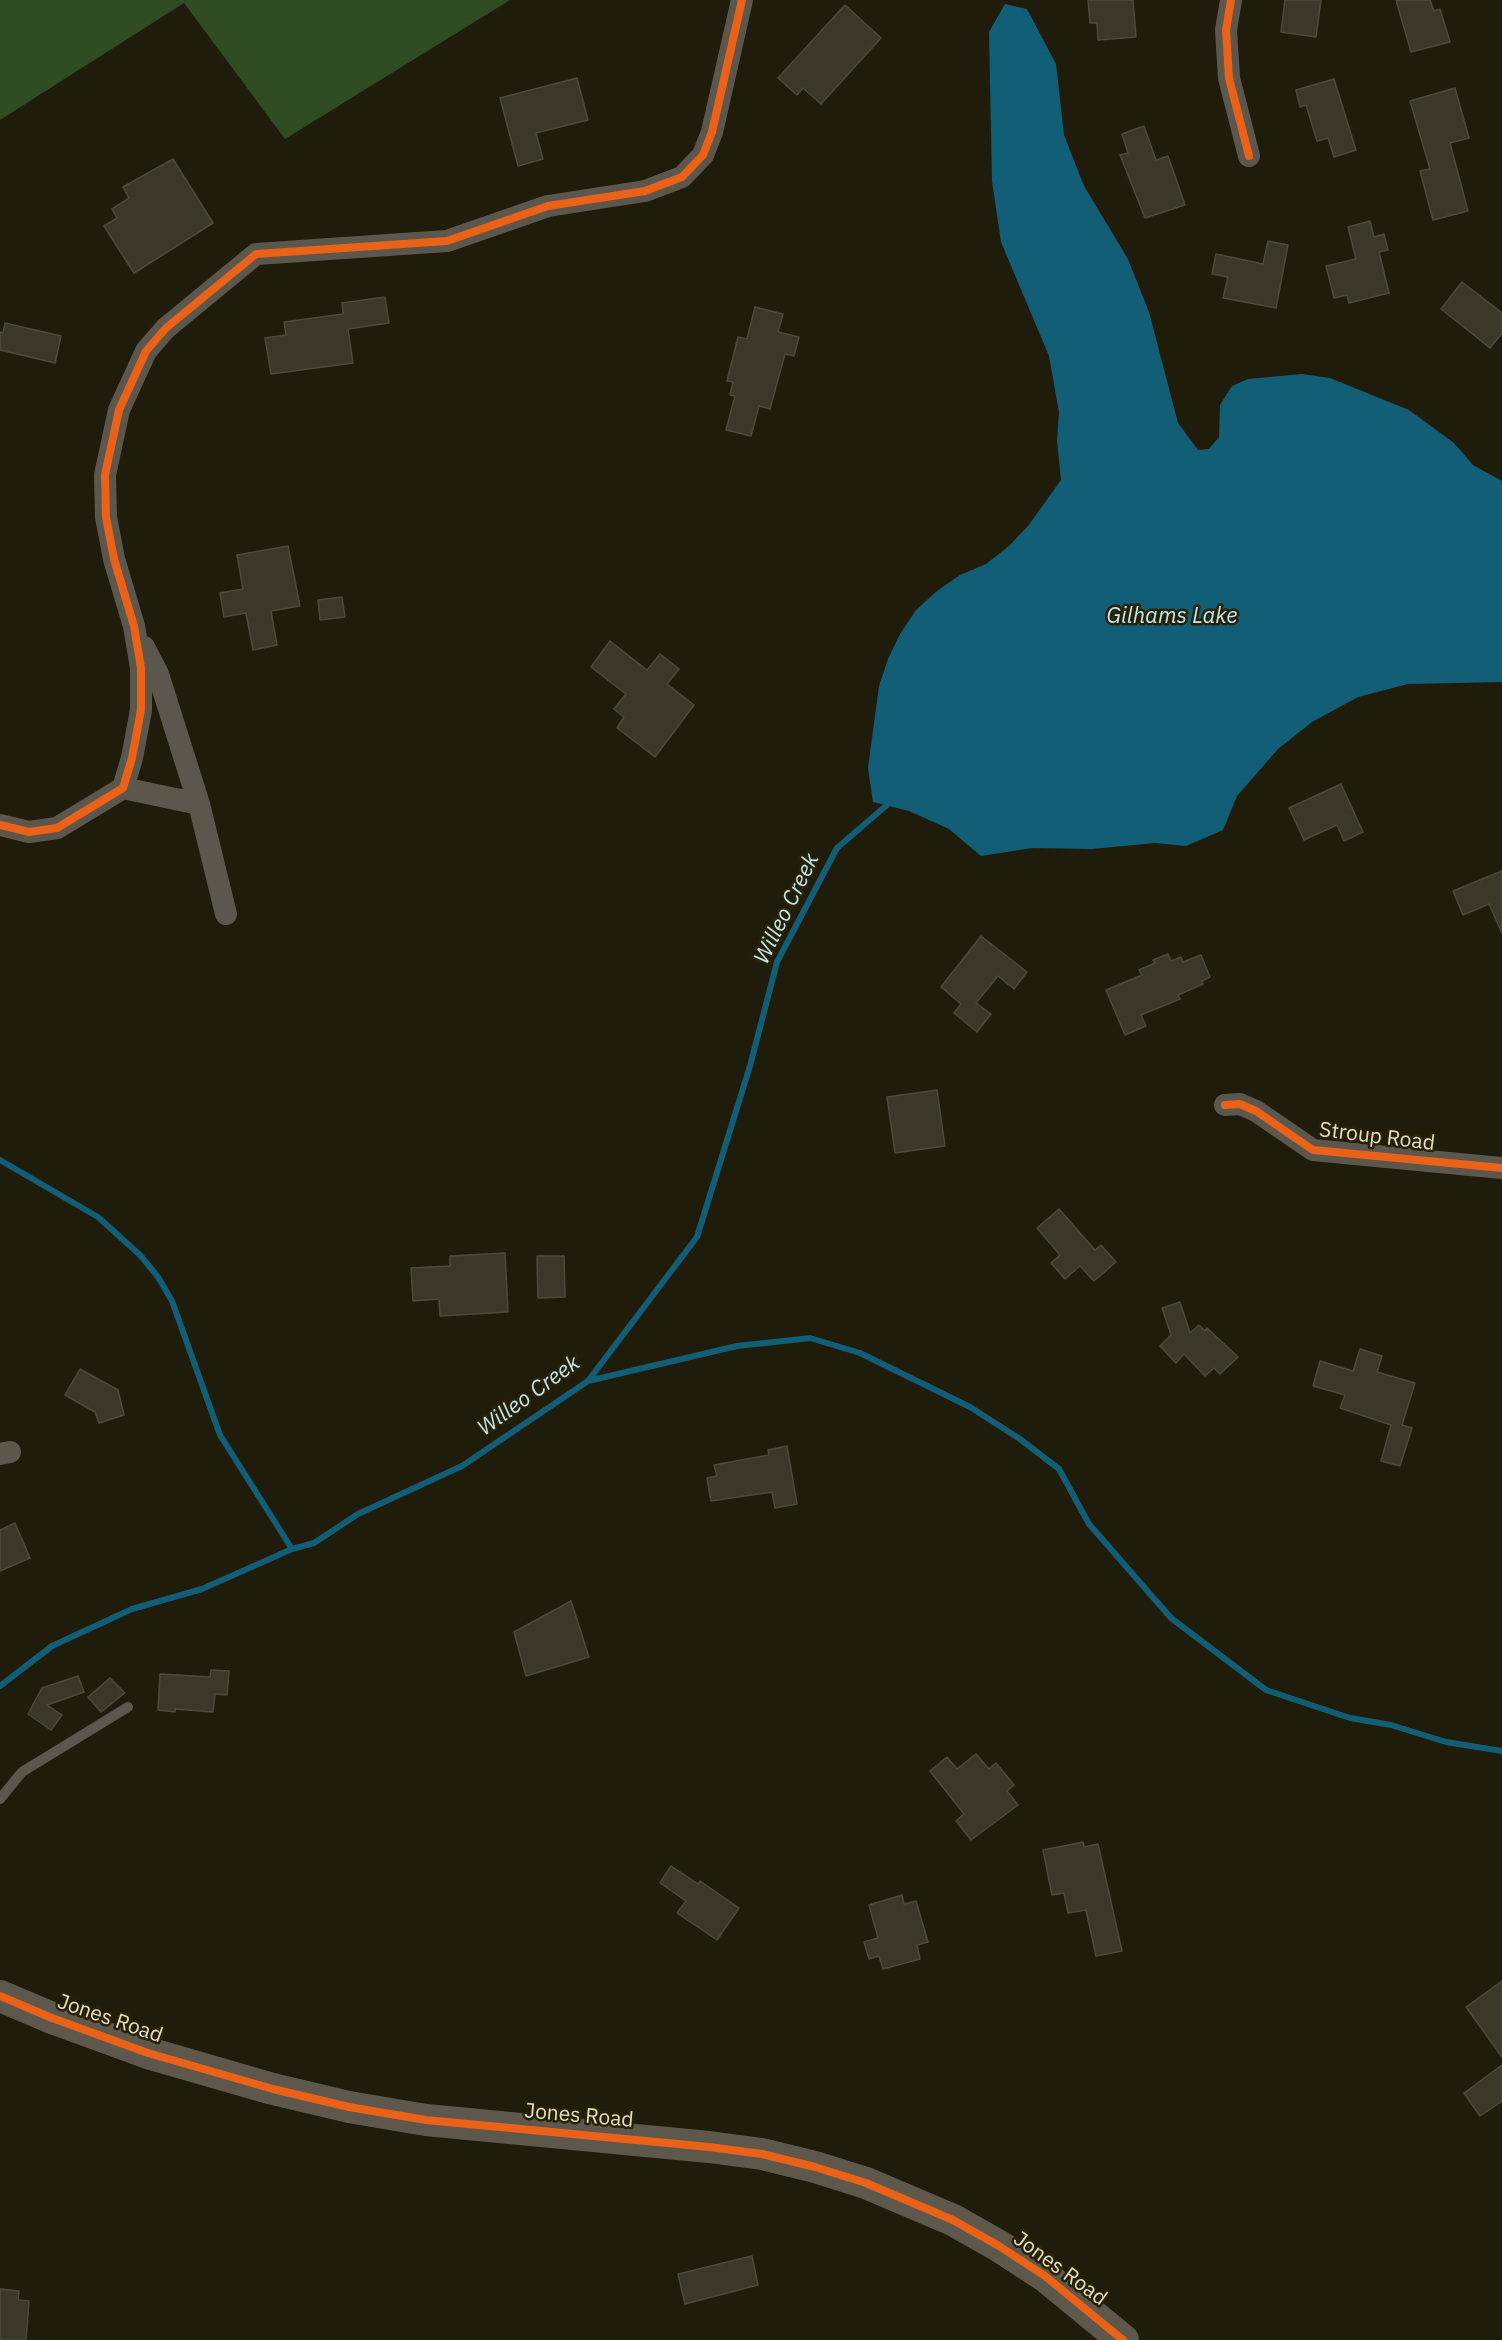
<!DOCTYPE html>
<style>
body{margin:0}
canvas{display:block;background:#201c0b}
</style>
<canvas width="1502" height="2340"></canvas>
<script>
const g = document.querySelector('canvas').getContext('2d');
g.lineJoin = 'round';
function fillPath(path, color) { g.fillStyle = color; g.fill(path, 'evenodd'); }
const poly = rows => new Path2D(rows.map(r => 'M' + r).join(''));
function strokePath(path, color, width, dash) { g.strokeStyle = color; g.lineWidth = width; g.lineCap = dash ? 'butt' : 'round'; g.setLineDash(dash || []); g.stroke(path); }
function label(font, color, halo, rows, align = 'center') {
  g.font = font + ' "IBM Plex Sans",sans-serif'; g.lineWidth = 5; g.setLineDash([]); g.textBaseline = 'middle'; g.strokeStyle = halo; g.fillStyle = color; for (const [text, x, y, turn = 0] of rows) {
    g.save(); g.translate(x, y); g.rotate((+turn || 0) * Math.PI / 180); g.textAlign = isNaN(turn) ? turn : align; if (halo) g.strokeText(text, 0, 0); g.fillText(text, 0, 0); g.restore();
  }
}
fillPath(poly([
 [0,0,510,0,285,139,184,3,0,120]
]), '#304c22');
fillPath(poly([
 [1005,4,1027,9,1056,64,1064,135,1084,186,1128,259,1149,312,1178,423,1198,450,1209,449,1219,437,1220,405,1232,386,1248,379,1302,374,1330,378,1409,410,1454,443,1473,465,1502,481,1502,682,1408,684,1358,697,1312,722,1278,749,1237,796,1223,830,1186,846,1155,843,1092,849,1032,848,981,856,949,829,909,811,873,802,868,768,879,686,888,659,900,634,916,610,937,591,960,575,986,564,1009,546,1028,526,1061,480,1057,440,1059,412,1049,356,1001,242,992,181,989,32]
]), '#115e76');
strokePath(poly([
 [0,1160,98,1217,140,1255,158,1277,172,1301,220,1435,292,1549],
 [588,1381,737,1346,802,1339,810,1338,860,1353,970,1407,1020,1439,1059,1469,1089,1524,1171,1618,1266,1690,1350,1718,1391,1725,1446,1742,1502,1751],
 [0,1686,52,1646,132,1609,202,1589,292,1549,314,1543,358,1514,462,1466,588,1381,697,1237,750,1066,777,962,837,848,887,805]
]), '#115e76', 6);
const building = poly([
 [1088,0,1133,0,1136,37,1098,40,1097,23,1090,23,1088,0],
 [1285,0,1321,0,1316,37,1281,32,1285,0],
 [1396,0,1430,0,1434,11,1440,9,1450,42,1411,52,1396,0],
 [845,5,881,38,821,104,803,88,797,95,778,78,845,5],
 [577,78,588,120,536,133,543,159,518,166,500,98,577,78],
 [1334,79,1356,150,1334,157,1328,138,1317,141,1306,105,1300,107,1296,90,1334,79],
 [1455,88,1469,138,1450,143,1468,211,1433,220,1420,171,1430,169,1410,101,1455,88],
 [1144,126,1156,160,1168,156,1185,205,1145,218,1120,155,1128,153,1122,134,1144,126],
 [173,159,213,223,134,273,104,226,117,218,112,209,129,198,123,187,173,159],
 [1370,221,1374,237,1384,234,1388,250,1379,252,1389,293,1349,303,1347,295,1334,298,1326,266,1356,259,1348,227,1370,221],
 [1268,241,1288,245,1276,308,1223,298,1228,277,1212,274,1216,254,1263,264,1268,241],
 [1462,282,1502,313,1502,333,1490,348,1441,309,1462,282],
 [385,297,389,323,348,329,353,363,271,374,265,338,286,335,284,322,343,314,342,303,385,297],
 [755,307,783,314,778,332,799,337,794,356,785,354,770,409,759,406,751,436,726,430,735,396,730,395,733,382,727,381,738,337,747,339,755,307],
 [5,323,61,336,55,363,0,350,0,332,3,333,5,323],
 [288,546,300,606,271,611,277,645,253,650,246,613,224,617,220,593,243,589,237,555,288,546],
 [342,597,345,617,320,620,318,600,342,597],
 [610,641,647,670,660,654,679,669,667,684,694,705,655,757,617,728,624,717,614,709,626,694,591,667,610,641],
 [1341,784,1363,832,1344,841,1337,825,1304,840,1289,808,1341,784],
 [1502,871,1502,933,1489,904,1463,915,1453,891,1502,871],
 [981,936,1027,972,1014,989,998,976,976,1003,991,1014,977,1032,954,1013,961,1004,941,987,981,936],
 [1168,954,1171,961,1181,957,1183,962,1201,955,1210,977,1202,981,1203,984,1178,995,1180,999,1141,1015,1146,1026,1125,1035,1106,990,1142,975,1139,970,1155,963,1153,960,1168,954],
 [937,1090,945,1146,895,1153,887,1097,937,1090],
 [1059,1209,1095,1250,1101,1245,1116,1262,1094,1281,1080,1266,1065,1279,1051,1263,1060,1255,1037,1228,1059,1209],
 [505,1253,508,1312,440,1316,439,1299,413,1301,411,1268,450,1266,450,1256,505,1253],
 [537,1256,564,1256,565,1297,538,1298,537,1256],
 [1180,1302,1190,1333,1199,1325,1205,1331,1207,1328,1238,1357,1220,1374,1214,1368,1205,1376,1184,1354,1176,1363,1160,1346,1171,1335,1162,1308,1180,1302],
 [1360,1349,1382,1356,1377,1372,1415,1383,1402,1425,1412,1428,1400,1466,1381,1461,1391,1425,1340,1408,1345,1395,1313,1386,1320,1361,1353,1371,1360,1349],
 [80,1369,118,1390,124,1415,99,1423,95,1412,65,1395,80,1369],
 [787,1446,797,1504,775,1508,772,1492,711,1501,707,1478,717,1476,714,1465,769,1455,768,1450,787,1446],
 [15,1523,30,1558,0,1571,0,1530,15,1523],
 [571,1601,589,1657,526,1676,514,1632,571,1601],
 [211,1670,229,1671,227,1695,215,1694,213,1712,175,1709,175,1712,158,1710,160,1674,210,1677,211,1670],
 [78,1676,84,1692,47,1705,62,1715,51,1730,28,1714,42,1688,78,1676],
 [110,1678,125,1693,101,1712,88,1697,110,1678],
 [976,1754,989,1769,996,1763,1014,1785,1007,1791,1018,1805,971,1840,956,1821,964,1814,930,1771,947,1757,957,1769,976,1754],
 [1083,1842,1084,1847,1098,1844,1122,1951,1096,1956,1086,1910,1068,1913,1064,1893,1052,1895,1043,1850,1083,1842],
 [671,1866,698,1884,700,1881,739,1908,717,1940,677,1913,686,1901,660,1883,671,1866],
 [902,1895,904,1904,916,1901,928,1942,917,1945,920,1959,883,1969,879,1956,869,1959,864,1942,878,1938,869,1905,902,1895],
 [1502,1981,1502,2057,1466,2007,1502,1981],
 [1502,2065,1502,2101,1480,2116,1464,2093,1502,2065],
 [752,2256,758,2285,685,2304,678,2274,752,2256],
 [0,2289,19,2291,18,2300,29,2301,26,2340,0,2340,0,2289]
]);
fillPath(building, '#3b382a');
strokePath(building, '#4d4a3c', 1.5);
strokePath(poly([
 [0,1799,22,1772,128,1707]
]), '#5c574d', 10);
strokePath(poly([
 [1231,0,1226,30,1229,78,1249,156],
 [144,647,158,674,199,804,226,914],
 [123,788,199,804],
 [0,825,29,832,57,828,123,788,132,758,141,710,141,668,134,626,114,559,106,517,105,475,119,410,146,351,166,328,256,254,447,241,548,206,645,191,682,177,703,155,712,132,742,0],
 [1225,1105,1240,1104,1256,1111,1313,1150,1502,1168],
 [0,1454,10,1452]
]), '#5c574d', 22);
strokePath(poly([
 [0,1996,52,2018,148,2053,273,2089,349,2107,426,2120,709,2147,762,2154,815,2167,866,2183,953,2220,999,2246,1045,2276,1123,2340]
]), '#5e584c', 32);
strokePath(poly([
 [1231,0,1226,30,1229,78,1249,156],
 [0,825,29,832,57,828,123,788,132,758,141,710,141,668,134,626,114,559,106,517,105,475,119,410,146,351,166,328,256,254,447,241,548,206,645,191,682,177,703,155,712,132,742,0],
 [1225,1105,1240,1104,1256,1111,1313,1150,1502,1168],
 [0,1996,52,2018,148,2053,273,2089,349,2107,426,2120,709,2147,762,2154,815,2167,866,2183,953,2220,999,2246,1045,2276,1123,2340]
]), '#ea6118', 8);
label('21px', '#e1ddcc', '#282103', [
 ["Stroup Road",1377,1137,7],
 ["Jones Road",110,2019,19],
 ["Jones Road",579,2116,5],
 ["Jones Road",1060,2269,36]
]);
label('italic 22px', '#c0e7f7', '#282103', [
 ["Gilhams Lake",1172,617],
 ["Willeo Creek",787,909,-64],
 ["Willeo Creek",529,1396,-36]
]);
</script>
